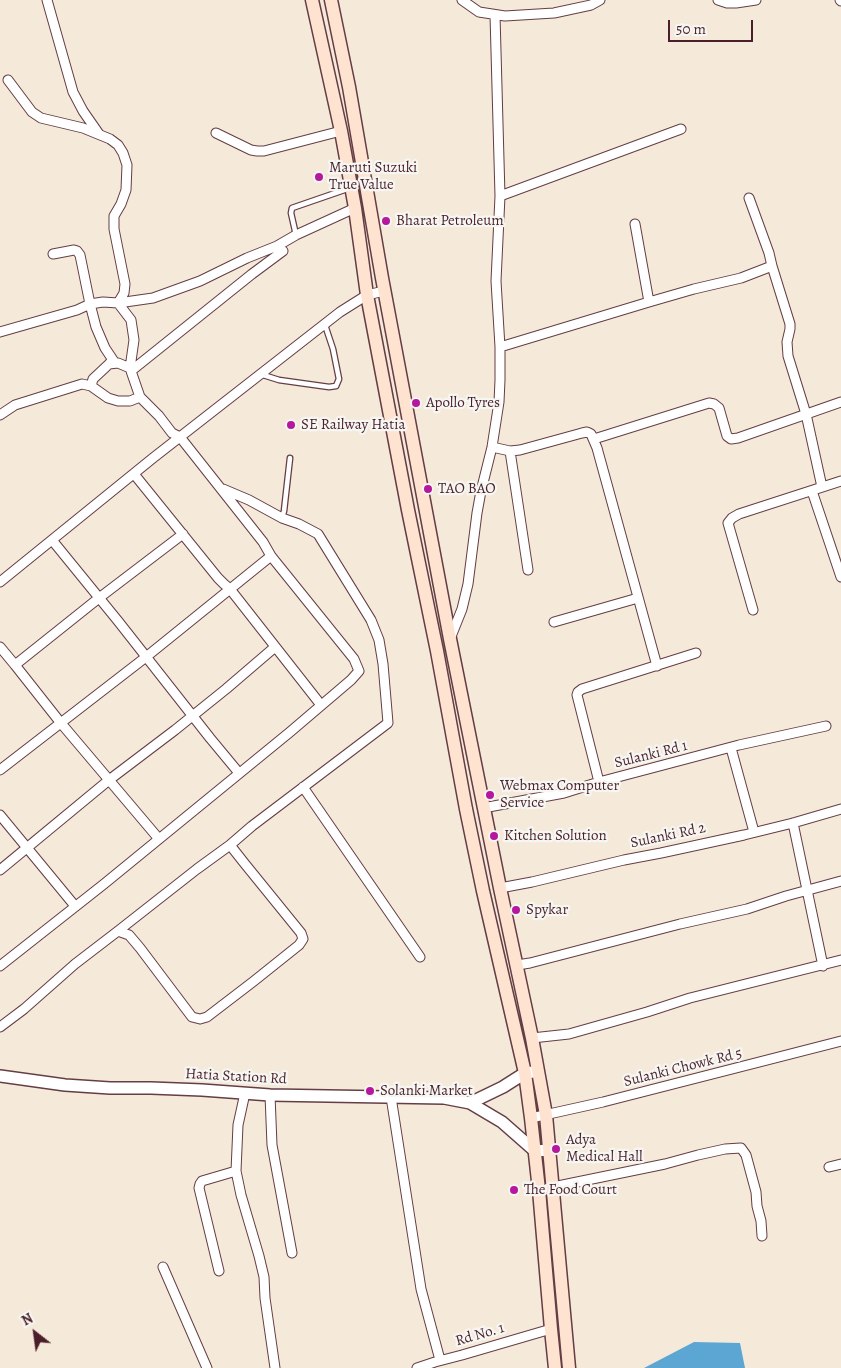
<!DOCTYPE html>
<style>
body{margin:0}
#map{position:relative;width:841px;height:1368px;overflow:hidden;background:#f5e9d9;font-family:Alegreya,serif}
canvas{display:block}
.north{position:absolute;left:10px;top:1308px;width:50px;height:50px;-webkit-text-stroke:4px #f6f6f2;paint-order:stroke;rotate:330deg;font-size:14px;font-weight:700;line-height:20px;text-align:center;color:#4a1f2b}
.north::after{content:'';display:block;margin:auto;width:18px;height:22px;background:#4a1f2b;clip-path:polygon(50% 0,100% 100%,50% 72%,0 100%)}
.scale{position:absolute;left:668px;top:20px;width:85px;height:22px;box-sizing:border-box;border:2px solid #4a1f2b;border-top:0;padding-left:6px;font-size:15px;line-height:18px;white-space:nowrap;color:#4a1f2b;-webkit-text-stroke:4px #f6f6f2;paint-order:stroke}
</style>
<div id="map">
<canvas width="841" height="1368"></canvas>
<div class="north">N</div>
<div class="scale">50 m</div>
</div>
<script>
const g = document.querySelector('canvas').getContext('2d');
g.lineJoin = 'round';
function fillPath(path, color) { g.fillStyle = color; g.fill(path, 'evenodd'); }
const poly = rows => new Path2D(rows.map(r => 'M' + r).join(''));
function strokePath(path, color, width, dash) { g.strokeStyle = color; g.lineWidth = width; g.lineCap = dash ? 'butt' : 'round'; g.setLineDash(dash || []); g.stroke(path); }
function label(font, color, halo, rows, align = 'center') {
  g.font = font + ' Alegreya,serif'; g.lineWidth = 4.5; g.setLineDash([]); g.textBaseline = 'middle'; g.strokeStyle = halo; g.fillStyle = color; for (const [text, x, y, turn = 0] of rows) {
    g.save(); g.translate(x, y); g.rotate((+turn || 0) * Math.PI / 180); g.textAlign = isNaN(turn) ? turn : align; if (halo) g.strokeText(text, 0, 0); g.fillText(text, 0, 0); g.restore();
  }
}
fillPath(poly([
 [694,1342,740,1343,745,1368,644,1368]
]), '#5ca6d4');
const service = poly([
 [296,235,291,213,292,208,350,188],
 [260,374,279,380,329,387,336,386,339,379,333,349,325,325],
 [282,518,284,511,290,458]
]);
const minor = poly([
 [47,0,73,92,83,111,99,134],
 [462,0,479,12,505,16,554,13,591,5,600,0],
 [718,0,727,3,736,3,756,0],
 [840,0,841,1],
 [8,80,32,112,41,118,83,128,110,139,118,145,123,153,127,165,126,190,121,204,114,216,114,229,125,284,124,293,118,303,103,302,90,304,96,327,105,348,113,360,109,364],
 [216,133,251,150,257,151,264,151,341,131],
 [500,196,681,129],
 [635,224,649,302],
 [772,266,790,324,790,329,787,342,788,356,806,414,822,487],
 [0,332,77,310,90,304,80,255,77,251,74,250,53,254],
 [500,347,649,302,694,289,741,278,772,266,769,253,749,198],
 [91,386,93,379,109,364,118,363,130,368,134,340,131,320,118,303,153,298,200,281,247,258,277,246,296,235,355,208],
 [0,415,15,405,82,384,91,386,108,398,118,401,130,401,140,397],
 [594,439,709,403,714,404,719,408,727,436,731,439,738,438,841,402],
 [492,447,510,451,520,450,582,433,587,432,591,434,597,448,657,666],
 [510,451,528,570],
 [134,474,218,578,224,584,230,589,321,705],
 [812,491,841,577],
 [52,540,118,621,210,738,239,773],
 [0,582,153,458,340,312,367,295,384,291],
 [753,610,728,523,732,518,739,514,841,481],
 [554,622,638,598],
 [450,639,462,609,468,584,477,513,481,491,492,447,499,402,500,380,500,347,496,281,500,196,495,15],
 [0,647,15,665,60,722,159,839],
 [15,665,99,598,183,534],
 [731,748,754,832],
 [0,770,146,657,271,556],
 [599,782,577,695,578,692,582,689,696,653],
 [303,787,420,957],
 [483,808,564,793,599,782,739,745,826,726],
 [0,815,75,906],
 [793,823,823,966],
 [0,870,109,780,175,730,226,689,275,647],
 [500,888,532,882,624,860,661,853,744,835,793,823,841,809],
 [118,931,129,935,140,948,192,1017,200,1019,207,1017,254,981,299,945,303,939,301,933,245,864,230,845],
 [517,965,530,963,680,924,747,909,786,896,841,881],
 [0,966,104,884,290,732,351,680,359,671,354,659,271,556,263,542,180,437,172,433,159,416,140,397,131,371,252,274,283,251],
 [0,1027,24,1009,75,964,118,931,197,869,230,845,252,826,388,723,383,664,379,640,371,620,318,534,299,524,282,518,249,500,223,489],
 [532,1038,569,1034,647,1012,690,998,841,960],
 [245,1093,238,1125,236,1171,241,1195,259,1256,264,1277,265,1298,275,1368],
 [270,1095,272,1145,292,1253],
 [391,1097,421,1289,440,1360],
 [531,1118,603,1102,841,1041],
 [829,1167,841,1164],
 [548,1188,665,1164,698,1155,725,1149,741,1148,746,1155,756,1192,757,1206,761,1221,762,1236],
 [163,1267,207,1368],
 [219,1271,199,1188,200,1184,202,1181,236,1171],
 [417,1368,435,1362,462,1355,551,1329]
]);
const tertiary = poly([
 [0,1076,65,1085,110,1088,151,1088,202,1090,270,1095,444,1098,470,1103,502,1122,535,1151,549,1150],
 [470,1103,503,1087,525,1073,533,1072]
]);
const secondary = poly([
 [312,0,341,131,355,208,367,295,408,510,437,651,466,809,483,891,525,1073,531,1118,539,1190,551,1329,555,1368],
 [331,0,349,87,382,278,450,639,500,888,532,1038,546,1115,569,1368]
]);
strokePath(service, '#643d45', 7);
strokePath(minor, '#643d45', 11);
strokePath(tertiary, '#643d45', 14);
strokePath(secondary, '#643d45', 15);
strokePath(service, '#fff', 4.5);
strokePath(minor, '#fff', 9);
strokePath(tertiary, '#fff', 11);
strokePath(secondary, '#fee3d1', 12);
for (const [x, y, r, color] of [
 [319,177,5,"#b5179e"],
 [386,221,5,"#b5179e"],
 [416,403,5,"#b5179e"],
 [291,425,5,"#b5179e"],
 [428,489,5,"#b5179e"],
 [490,795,5,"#b5179e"],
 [494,836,5,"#b5179e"],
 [516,910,5,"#b5179e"],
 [370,1091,5,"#b5179e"],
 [556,1149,5,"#b5179e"],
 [514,1190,5,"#b5179e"]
]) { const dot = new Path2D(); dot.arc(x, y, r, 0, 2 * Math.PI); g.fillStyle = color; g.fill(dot); strokePath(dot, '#f6f6f2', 2); }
label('15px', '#4a1f2b', '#f6f6f2', [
 ["Maruti Suzuki",329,168],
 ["True Value",329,185],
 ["Bharat Petroleum",396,221],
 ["Apollo Tyres",426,403],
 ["SE Railway Hatia",301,425],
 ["TAO BAO",438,489],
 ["Webmax Computer",500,786],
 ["Service",500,803],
 ["Kitchen Solution",504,836],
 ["Spykar",526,910],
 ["Solanki Market",380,1091],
 ["Adya",566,1140],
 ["Medical Hall",566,1157],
 ["The Food Court",524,1190]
], 'left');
label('15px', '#4a1f2b', '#f6f6f2', [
 ["Sulanki Rd 1",651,755,-14],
 ["Sulanki Rd 2",668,836,-12],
 ["Sulanki Chowk Rd 5",683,1068,-14],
 ["Hatia Station Rd",236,1077,3],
 ["Rd No. 1",480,1335,-16]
]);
</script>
